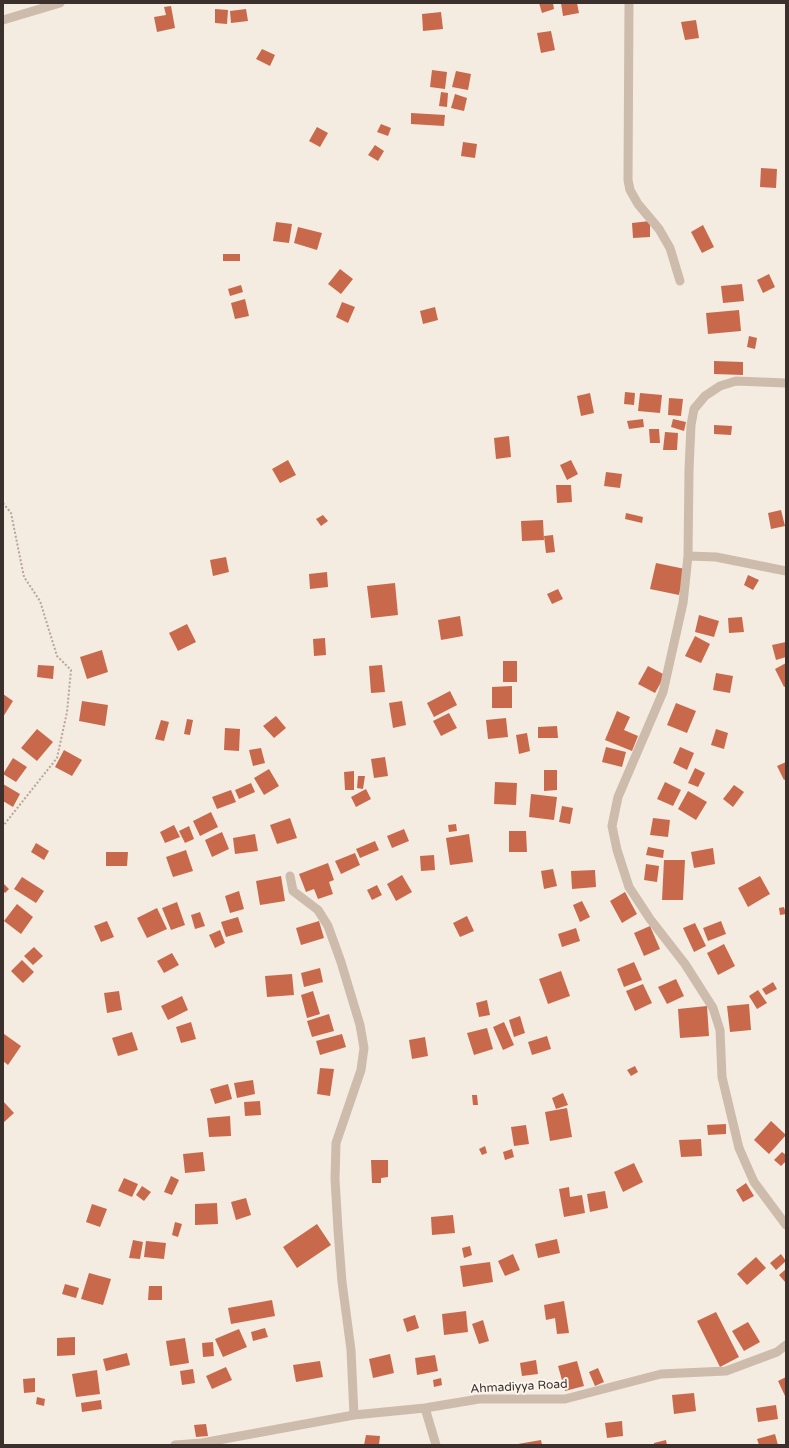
<!DOCTYPE html>
<style>
body{margin:0}
#map{position:relative;width:789px;height:1448px;overflow:hidden;background:#f4ebe1;font-family:"Varela Round",sans-serif}
canvas{display:block}
.frame{position:absolute;inset:0;border:4px solid #3b302b;pointer-events:none}
</style>
<div id="map">
<canvas width="789" height="1448"></canvas>
<div class="frame"></div>
</div>
<script>
const g = document.querySelector('canvas').getContext('2d');
g.lineJoin = 'round';
function fillPath(path, color) { g.fillStyle = color; g.fill(path, 'evenodd'); }
const poly = rows => new Path2D(rows.map(r => 'M' + r).join(''));
function strokePath(path, color, width, dash) { g.strokeStyle = color; g.lineWidth = width; g.lineCap = dash ? 'butt' : 'round'; g.setLineDash(dash || []); g.stroke(path); }
function label(font, color, halo, rows, align = 'center') {
  g.font = font + ' "Varela Round",sans-serif'; g.lineWidth = 4; g.setLineDash([]); g.textBaseline = 'middle'; g.strokeStyle = halo; g.fillStyle = color; for (const [text, x, y, turn = 0] of rows) {
    g.save(); g.translate(x, y); g.rotate((+turn || 0) * Math.PI / 180); g.textAlign = isNaN(turn) ? turn : align; if (halo) g.strokeText(text, 0, 0); g.fillText(text, 0, 0); g.restore();
  }
}
fillPath(poly([
 [539,3,553,3,554,9,542,13],
 [561,3,577,3,579,13,563,16],
 [171,6,175,28,157,32,154,17,166,15,164,7],
 [215,9,228,10,227,24,215,23],
 [246,9,248,21,231,23,230,11],
 [441,12,443,29,423,31,422,14],
 [696,20,699,38,685,40,681,22],
 [551,31,555,50,541,53,537,33],
 [262,49,275,55,270,66,256,59],
 [432,70,447,72,445,89,430,87],
 [456,71,471,74,468,90,452,87],
 [441,92,448,93,447,107,439,106],
 [455,94,467,98,464,111,451,108],
 [411,113,445,115,444,126,411,124],
 [381,124,391,128,388,136,377,132],
 [317,127,328,133,320,147,309,141],
 [463,142,477,144,475,158,461,156],
 [375,145,384,151,378,161,368,155],
 [761,168,777,169,776,188,760,187],
 [650,221,650,237,633,238,632,223],
 [276,222,292,224,289,243,273,241],
 [703,225,714,247,702,253,691,232],
 [298,227,322,233,317,250,294,243],
 [223,254,240,254,240,261,223,261],
 [340,269,353,279,341,294,328,284],
 [769,274,775,287,763,293,757,280],
 [742,284,744,301,723,303,721,286],
 [241,285,243,292,230,296,228,289],
 [245,299,249,316,235,319,231,303],
 [342,302,355,307,348,323,336,317],
 [435,307,438,320,423,324,420,311],
 [739,310,741,331,708,334,706,313],
 [749,336,757,338,755,349,747,347],
 [714,361,743,362,743,375,714,374],
 [625,392,635,393,634,405,624,404],
 [590,393,594,413,581,416,577,396],
 [640,393,662,395,660,413,638,411],
 [669,398,683,399,681,416,668,415],
 [643,419,644,427,629,429,627,421],
 [673,419,686,422,684,431,671,427],
 [714,425,732,426,731,435,714,434],
 [649,429,659,429,660,443,650,443],
 [665,432,678,433,677,450,663,450],
 [509,436,511,457,496,459,494,438],
 [288,460,296,475,280,483,272,469],
 [571,460,578,474,567,480,560,465],
 [606,472,622,474,620,488,604,486],
 [556,485,571,485,572,502,557,503],
 [781,510,785,526,771,529,768,513],
 [626,513,643,517,642,523,625,519],
 [323,515,328,521,321,526,316,519],
 [543,520,544,540,522,541,521,521],
 [553,535,555,552,546,553,544,536],
 [226,557,229,572,213,576,210,560],
 [656,563,685,569,679,595,650,589],
 [327,572,328,587,310,589,309,574],
 [748,575,759,580,753,590,744,585],
 [395,583,398,615,371,618,367,586],
 [558,589,563,599,552,604,547,594],
 [699,615,719,621,714,637,695,632],
 [460,616,463,636,441,640,438,620],
 [742,617,744,632,729,633,728,618],
 [187,624,196,642,178,651,169,633],
 [695,636,710,644,701,663,685,656],
 [325,638,326,655,314,656,313,639],
 [786,642,786,657,776,660,772,645],
 [102,650,108,672,87,679,80,657],
 [503,661,517,661,517,682,503,682],
 [786,663,786,686,784,687,775,669],
 [38,665,54,666,53,679,37,677],
 [382,665,385,692,371,693,369,666],
 [648,666,665,675,655,693,638,684],
 [716,673,733,676,730,693,713,690],
 [512,686,512,708,492,708,492,687],
 [450,691,457,705,434,717,427,703],
 [3,694,13,701,3,717],
 [82,701,108,705,105,726,79,721],
 [402,701,406,725,393,728,389,703],
 [676,703,696,711,687,733,667,725],
 [617,711,630,717,624,730,638,736,632,751,605,740],
 [449,713,457,728,441,736,433,721],
 [276,716,286,728,274,738,263,726],
 [506,718,508,737,488,739,486,720],
 [187,719,193,720,190,735,184,734],
 [161,720,169,722,164,741,155,739],
 [557,726,558,738,538,738,538,727],
 [225,728,240,729,239,751,224,750],
 [37,729,53,742,37,761,21,748],
 [716,729,728,733,724,749,711,745],
 [527,733,530,751,519,754,516,735],
 [606,747,626,752,622,767,602,762],
 [680,747,694,753,687,770,673,763],
 [261,748,265,763,253,766,249,750],
 [64,750,82,760,72,776,55,767],
 [385,757,388,776,374,778,371,759],
 [13,758,27,767,16,782,3,774],
 [786,762,786,779,784,780,777,766],
 [695,768,705,773,698,787,688,783],
 [269,769,279,786,264,795,254,778],
 [544,770,557,770,557,790,544,791],
 [354,771,354,790,345,790,344,772],
 [358,776,365,776,363,789,357,788],
 [495,782,517,783,516,805,494,804],
 [665,782,681,790,673,806,657,799],
 [251,783,255,792,239,799,235,790],
 [3,784,20,794,13,807,3,801],
 [734,785,744,792,733,807,723,799],
 [366,789,371,799,356,807,351,797],
 [231,790,236,802,217,809,212,797],
 [688,791,707,802,696,820,678,809],
 [531,794,557,797,554,820,529,817],
 [562,806,573,808,570,824,559,822],
 [211,812,218,827,200,836,193,821],
 [290,818,297,838,277,844,270,825],
 [653,818,670,820,668,837,650,835],
 [456,824,457,831,449,832,448,825],
 [174,825,180,837,165,843,160,832],
 [189,826,194,839,185,843,179,831],
 [404,829,409,841,392,848,387,836],
 [509,831,526,831,527,852,509,852],
 [222,832,229,849,212,857,205,840],
 [255,834,258,851,235,854,233,838],
 [469,834,473,862,450,865,446,838],
 [375,841,379,850,360,858,356,849],
 [36,843,49,851,44,860,31,852],
 [648,847,664,850,663,858,646,855],
 [713,848,715,864,694,868,691,852],
 [186,850,193,871,173,877,166,857],
 [106,852,128,852,127,866,106,866],
 [355,853,360,865,341,874,335,861],
 [434,855,435,870,421,871,420,856],
 [664,860,685,860,683,900,662,900],
 [328,863,334,880,329,882,333,894,318,899,314,889,306,892,299,874],
 [646,864,659,866,657,882,644,880],
 [553,869,557,886,544,889,541,871],
 [595,870,596,887,572,889,571,871],
 [402,875,412,892,396,901,387,884],
 [281,876,285,901,260,905,256,881],
 [760,876,770,894,748,907,738,888],
 [22,877,44,891,36,903,14,889],
 [3,883,9,889,5,893,3,891],
 [377,885,382,895,372,900,367,890],
 [239,891,244,909,230,913,225,896],
 [625,892,637,914,622,923,610,901],
 [582,901,590,917,580,922,573,905],
 [177,902,185,925,171,930,162,908],
 [17,904,33,917,21,934,4,921],
 [784,907,786,914,780,915,779,908],
 [157,908,167,929,147,938,137,918],
 [200,912,205,926,195,929,191,915],
 [467,916,474,931,460,937,453,923],
 [238,917,243,932,226,937,221,922],
 [107,921,114,937,101,942,94,926],
 [319,921,324,938,301,945,296,928],
 [721,921,726,934,708,941,703,928],
 [695,923,706,946,694,952,683,928],
 [650,926,660,949,644,956,634,933],
 [576,928,580,941,562,947,558,934],
 [220,930,225,943,215,948,209,935],
 [724,944,735,966,718,975,707,953],
 [34,947,43,956,33,965,24,956],
 [172,953,179,965,164,973,157,961],
 [22,960,34,972,23,983,11,971],
 [634,962,642,980,624,987,617,969],
 [320,968,323,982,304,987,301,973],
 [561,971,570,996,548,1004,539,979],
 [292,974,294,995,267,997,265,976],
 [676,979,684,996,667,1004,658,987],
 [773,982,777,989,766,995,762,989],
 [643,984,652,1003,635,1011,626,991],
 [758,990,767,1003,757,1009,749,996],
 [119,991,122,1010,107,1013,104,993],
 [313,991,320,1014,307,1018,301,995],
 [182,996,188,1010,168,1020,161,1006],
 [487,1000,490,1015,479,1017,476,1003],
 [749,1004,751,1030,730,1032,727,1006],
 [707,1006,709,1036,680,1038,678,1009],
 [329,1014,334,1031,312,1037,307,1021],
 [520,1016,525,1033,514,1037,509,1020],
 [191,1022,196,1039,181,1043,176,1027],
 [504,1022,514,1045,503,1050,493,1027],
 [487,1028,493,1049,474,1055,467,1033],
 [132,1032,138,1050,118,1056,112,1038],
 [4,1034,21,1046,8,1065,3,1061],
 [342,1034,346,1047,320,1055,316,1041],
 [547,1036,551,1049,532,1055,528,1042],
 [425,1037,428,1056,412,1059,409,1040],
 [635,1066,638,1072,631,1076,627,1070],
 [320,1068,334,1069,330,1096,317,1094],
 [253,1080,255,1094,237,1098,234,1083],
 [228,1084,232,1099,215,1104,210,1089],
 [563,1093,568,1105,556,1109,552,1098],
 [472,1095,477,1095,478,1105,473,1105],
 [3,1101,14,1113,3,1123],
 [260,1101,261,1115,245,1116,244,1102],
 [567,1108,572,1137,550,1141,545,1112],
 [230,1116,231,1136,209,1137,207,1118],
 [771,1121,786,1135,769,1154,754,1140],
 [726,1124,726,1134,708,1135,707,1125],
 [526,1125,529,1144,514,1146,511,1127],
 [701,1139,702,1156,681,1157,679,1140],
 [485,1146,487,1153,482,1155,479,1149],
 [512,1149,514,1157,505,1160,503,1152],
 [203,1152,205,1171,185,1173,183,1154],
 [782,1152,786,1155,786,1161,781,1166,774,1160],
 [371,1160,388,1160,388,1177,381,1178,381,1183,372,1183],
 [634,1163,643,1182,623,1192,614,1172],
 [171,1176,179,1180,172,1195,164,1192],
 [124,1178,138,1184,132,1197,118,1191],
 [746,1183,754,1196,743,1202,736,1190],
 [142,1186,151,1192,144,1201,136,1195],
 [569,1187,570,1197,582,1195,585,1213,564,1217,559,1189],
 [605,1191,608,1208,590,1212,587,1194],
 [246,1198,251,1215,236,1220,231,1202],
 [217,1203,218,1224,195,1225,195,1204],
 [92,1204,107,1209,100,1227,86,1222],
 [453,1215,455,1233,432,1235,431,1217],
 [175,1222,182,1224,178,1237,172,1235],
 [317,1224,331,1245,297,1268,283,1247],
 [557,1239,560,1253,538,1258,535,1244],
 [133,1240,143,1242,140,1259,129,1258],
 [146,1241,166,1243,164,1259,144,1257],
 [470,1246,472,1255,464,1258,462,1248],
 [513,1254,520,1270,505,1276,498,1261],
 [781,1254,786,1261,776,1270,770,1263],
 [756,1257,766,1268,747,1285,737,1274],
 [490,1262,493,1282,463,1287,460,1266],
 [786,1269,786,1283,779,1275],
 [89,1273,111,1279,103,1305,81,1299],
 [65,1284,79,1288,76,1298,62,1294],
 [149,1286,162,1286,162,1300,148,1300],
 [272,1300,275,1316,231,1324,228,1308],
 [564,1301,569,1333,557,1334,555,1318,546,1320,544,1305],
 [466,1311,468,1332,444,1335,442,1314],
 [716,1312,739,1357,720,1367,697,1321],
 [415,1315,419,1328,407,1332,403,1319],
 [483,1320,489,1341,479,1344,472,1324],
 [748,1322,760,1342,744,1351,732,1331],
 [265,1328,268,1337,253,1341,251,1332],
 [239,1329,247,1347,223,1357,215,1339],
 [75,1337,75,1355,57,1356,57,1338],
 [185,1338,189,1363,170,1366,166,1341],
 [213,1342,214,1356,203,1357,202,1343],
 [127,1353,130,1365,106,1371,103,1359],
 [390,1354,394,1373,373,1378,369,1359],
 [435,1355,438,1371,417,1375,415,1358],
 [536,1360,538,1374,522,1376,520,1363],
 [320,1361,323,1377,296,1382,293,1365],
 [577,1361,584,1386,565,1391,558,1366],
 [226,1367,232,1380,212,1389,206,1376],
 [598,1368,604,1382,595,1386,589,1372],
 [193,1369,195,1383,182,1385,180,1371],
 [97,1370,100,1394,76,1397,72,1374],
 [786,1377,786,1398,778,1381],
 [35,1378,35,1392,24,1393,23,1379],
 [441,1378,442,1385,434,1387,433,1380],
 [694,1393,696,1411,674,1414,672,1395],
 [37,1397,45,1399,44,1406,36,1404],
 [101,1400,102,1409,82,1412,81,1403],
 [776,1405,778,1419,758,1422,756,1408],
 [622,1421,623,1436,607,1438,605,1423],
 [206,1424,208,1436,196,1437,194,1425],
 [775,1434,778,1445,759,1445,757,1439],
 [366,1435,380,1436,379,1445,364,1445],
 [541,1440,542,1445,518,1445,518,1444],
 [666,1440,667,1445,654,1445,654,1443]
]), '#c8694b');
strokePath(poly([
 [3,503,11,513,24,577,40,601,57,656,71,670,67,712,57,758,3,826]
]), '#b9a596', 2, [2, 2]);
strokePath(poly([
 [629,3,628,180,630,190,638,204,659,229,670,248,680,281],
 [3,20,60,3],
 [786,383,736,381,720,386,705,396,694,409,691,425,689,470,688,556,683,603,663,692,618,797,612,826,617,850,629,887,650,919,685,964,713,1008,720,1030,722,1077,739,1148,754,1182,786,1225],
 [688,556,716,557,786,571],
 [290,876,293,891,318,910,328,926,341,962,360,1025,364,1048,361,1070,336,1143,335,1179,338,1230,342,1282,351,1350,354,1415],
 [425,1408,436,1445],
 [175,1445,202,1443,354,1415,425,1408,479,1399,565,1399,661,1374,726,1371,777,1352,786,1345]
]), '#cdbbac', 9);
label('12px', '#3b302b', '#fbf5ee', [
 ["Ahmadiyya Road",519,1387,-3]
]);
</script>
